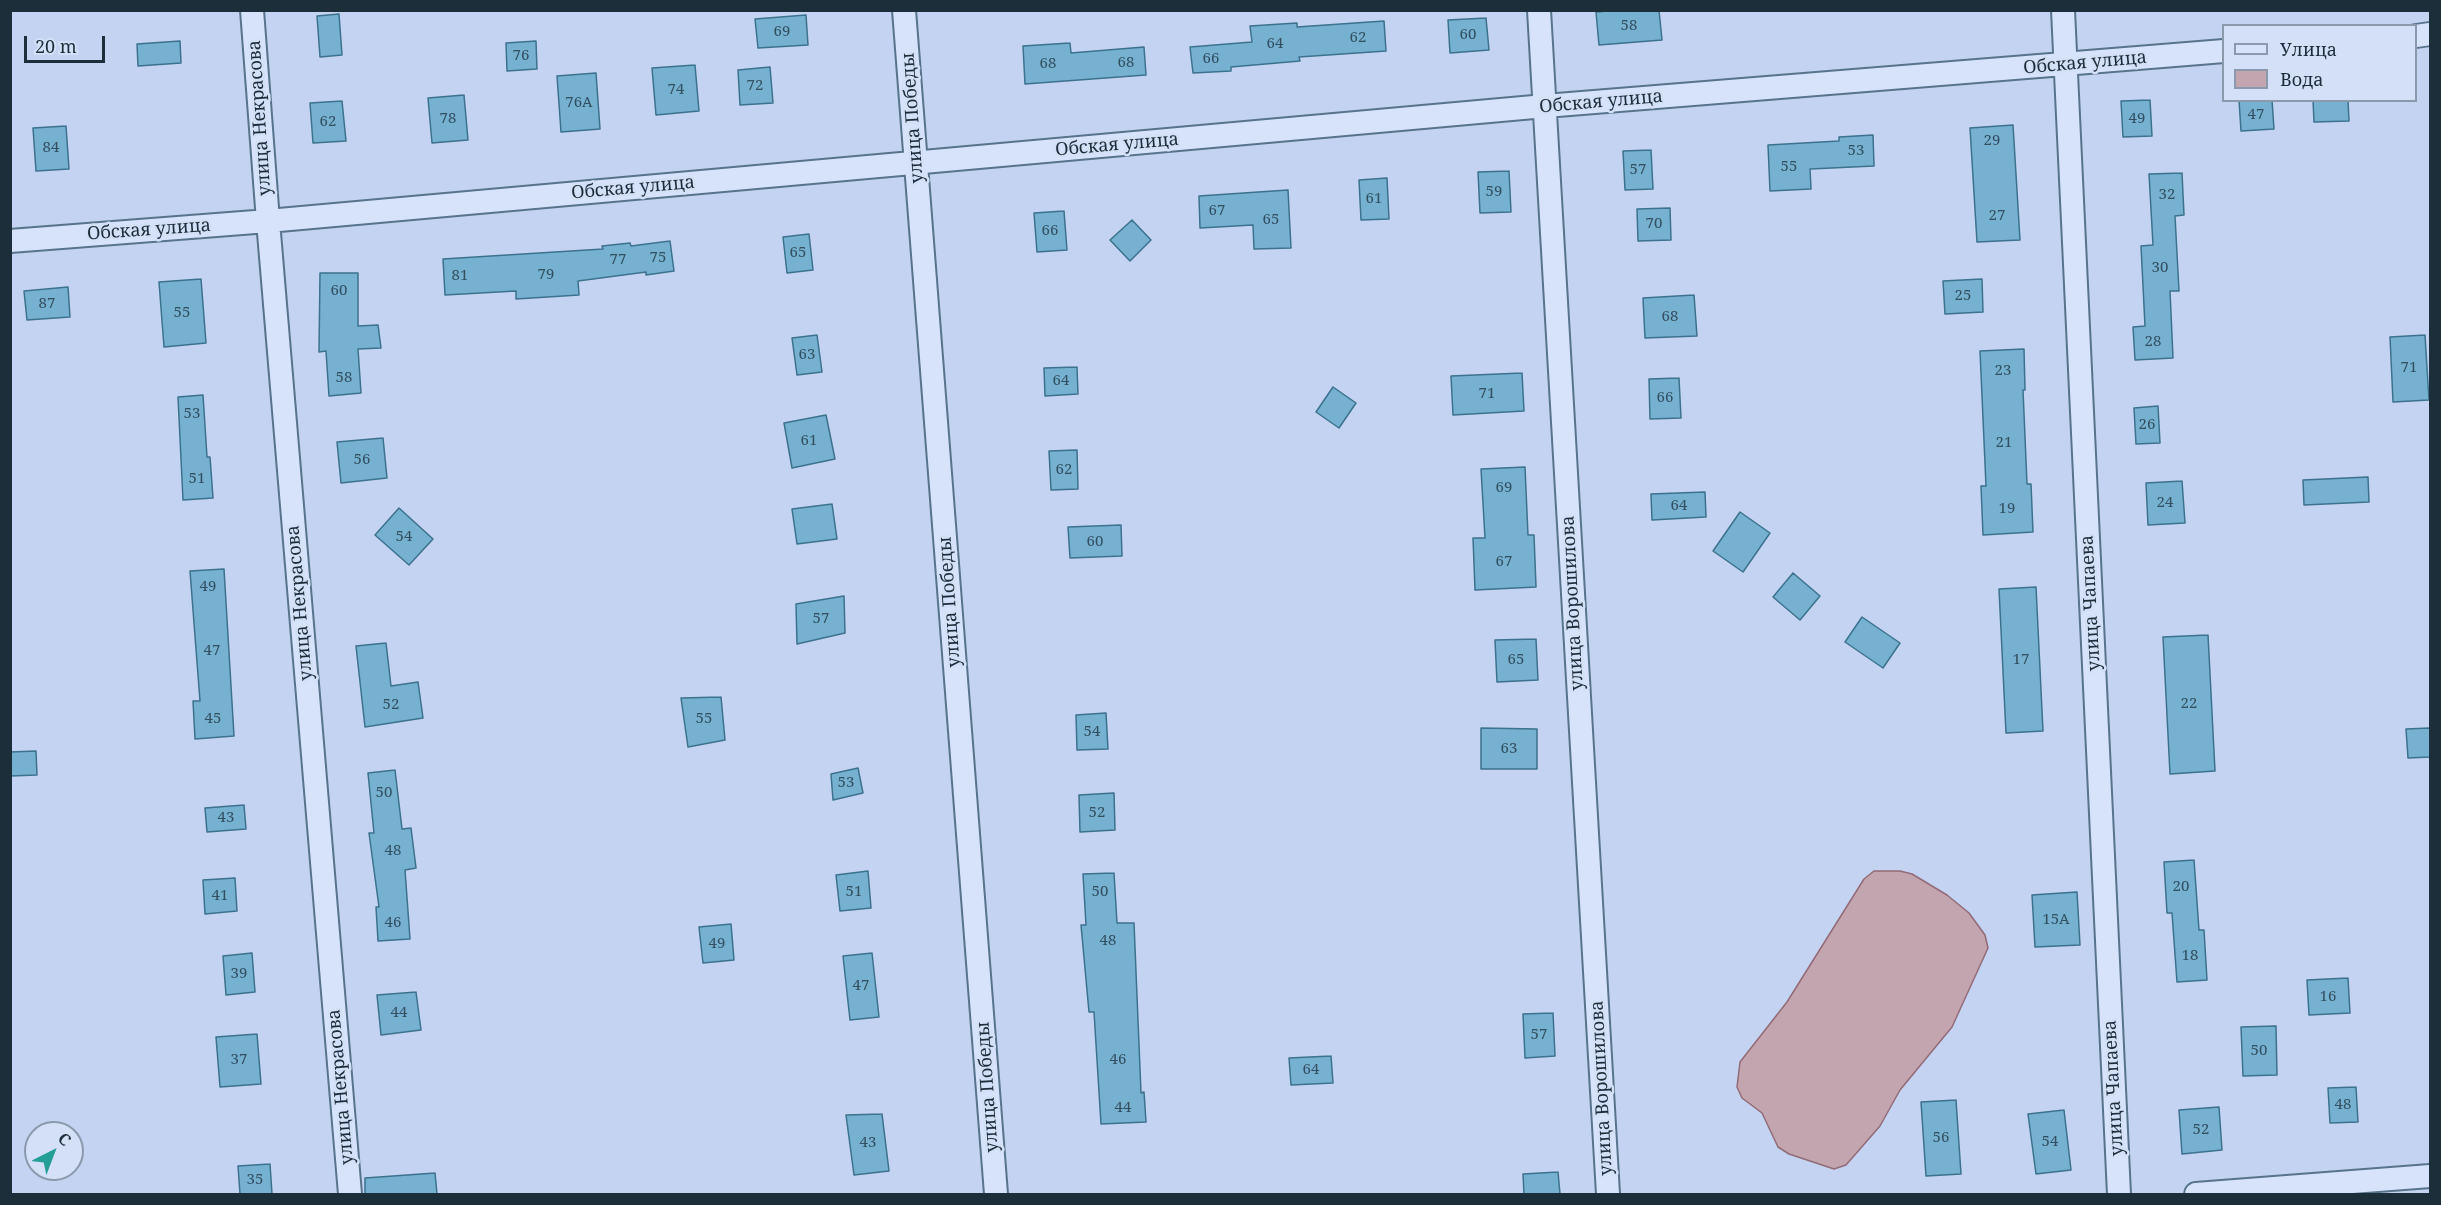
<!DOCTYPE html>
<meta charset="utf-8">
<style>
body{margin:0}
#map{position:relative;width:2441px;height:1205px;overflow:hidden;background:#c3d3f1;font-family:"Noto Serif",serif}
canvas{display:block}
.frame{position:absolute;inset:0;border:12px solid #1d2e3b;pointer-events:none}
.legend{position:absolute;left:2222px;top:24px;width:195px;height:78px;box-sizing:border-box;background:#d3e0f8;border:2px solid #8a99ac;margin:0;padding:8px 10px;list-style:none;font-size:18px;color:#1d2e3b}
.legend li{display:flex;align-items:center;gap:12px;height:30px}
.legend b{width:30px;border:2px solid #8a99ac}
.north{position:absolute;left:24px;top:1121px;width:60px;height:60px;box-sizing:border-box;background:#d3e0f8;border:2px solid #8a99ac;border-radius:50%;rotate:42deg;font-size:16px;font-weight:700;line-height:24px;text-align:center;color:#1d2e3b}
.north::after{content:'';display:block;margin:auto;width:21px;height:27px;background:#249f97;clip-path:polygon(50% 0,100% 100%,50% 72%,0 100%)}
.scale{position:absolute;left:24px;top:36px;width:81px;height:27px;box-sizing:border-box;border:3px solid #1d2e3b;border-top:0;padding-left:8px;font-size:18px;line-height:21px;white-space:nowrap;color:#1d2e3b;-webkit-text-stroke:4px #d3e0f8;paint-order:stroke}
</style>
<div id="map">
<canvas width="2441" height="1205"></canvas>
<div class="frame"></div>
<ul class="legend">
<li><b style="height:8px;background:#d7e3fb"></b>Улица</li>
<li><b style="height:16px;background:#c3a5b0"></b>Вода</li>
</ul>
<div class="north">С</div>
<div class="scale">20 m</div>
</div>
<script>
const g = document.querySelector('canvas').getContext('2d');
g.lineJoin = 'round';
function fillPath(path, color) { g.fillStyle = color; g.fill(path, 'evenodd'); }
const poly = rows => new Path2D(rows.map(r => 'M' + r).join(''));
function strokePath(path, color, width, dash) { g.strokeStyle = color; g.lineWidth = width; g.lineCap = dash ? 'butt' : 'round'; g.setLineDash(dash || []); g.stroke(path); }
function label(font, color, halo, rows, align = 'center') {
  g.font = font + ' "Noto Serif",serif'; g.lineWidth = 5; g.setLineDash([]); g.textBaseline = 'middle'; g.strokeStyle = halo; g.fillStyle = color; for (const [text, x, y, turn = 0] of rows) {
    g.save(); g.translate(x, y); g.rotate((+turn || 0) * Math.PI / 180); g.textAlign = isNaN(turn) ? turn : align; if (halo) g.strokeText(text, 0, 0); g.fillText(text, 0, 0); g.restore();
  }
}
const water = poly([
 [1874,871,1900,871,1912,874,1947,895,1969,913,1985,935,1988,948,1952,1027,1900,1090,1880,1126,1846,1165,1834,1169,1789,1154,1778,1147,1762,1113,1742,1098,1737,1087,1740,1062,1787,1002,1864,879,1874,871]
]);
fillPath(water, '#c3a5b0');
strokePath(water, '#926b77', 1.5);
const building = poly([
 [1618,10,1659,10,1662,40,1599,45,1596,12,1618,10],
 [339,14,342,55,320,57,317,16,339,14],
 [806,15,808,45,758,48,755,19,806,15],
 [1486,18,1489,50,1450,53,1448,20,1486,18],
 [1384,21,1386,51,1299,57,1300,61,1231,67,1231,71,1193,73,1190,47,1252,42,1250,26,1297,23,1297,27,1384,21],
 [180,41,181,63,138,66,137,44,180,41],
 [536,41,537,69,507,71,506,43,536,41],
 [1070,43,1071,53,1144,47,1146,75,1025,84,1023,46,1070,43],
 [695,65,699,111,656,115,652,68,695,65],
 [770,67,773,103,740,105,738,70,770,67],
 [596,73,600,129,561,132,557,76,596,73],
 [464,95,468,140,432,143,428,98,464,95],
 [2150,100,2152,136,2123,137,2121,101,2150,100],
 [2239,100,2272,100,2274,129,2241,131,2239,100],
 [2313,100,2348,100,2349,121,2314,122,2313,100],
 [342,101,346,141,313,143,310,103,342,101],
 [2013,125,2020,240,1977,242,1970,128,2013,125],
 [66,126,69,169,36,171,33,128,66,126],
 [1873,135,1874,166,1810,169,1811,189,1770,191,1768,145,1839,141,1839,137,1873,135],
 [1651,150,1653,189,1625,190,1623,151,1651,150],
 [1509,171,1511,212,1480,213,1478,172,1509,171],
 [2182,173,2184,215,2175,216,2179,291,2170,291,2173,358,2135,360,2133,327,2145,326,2141,246,2153,245,2149,174,2182,173],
 [1387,178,1389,219,1361,220,1359,180,1387,178],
 [1288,190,1291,248,1254,249,1253,225,1200,228,1199,196,1288,190],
 [1670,208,1671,240,1638,241,1637,209,1670,208],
 [1064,211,1067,250,1037,252,1034,213,1064,211],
 [1132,220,1151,240,1130,261,1110,240,1132,220],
 [809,234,813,270,787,273,783,237,809,234],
 [670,241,674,271,646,275,646,272,578,281,579,295,516,299,516,291,445,295,443,259,603,249,602,246,630,243,631,246,670,241],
 [320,273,358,273,358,326,378,325,381,348,358,349,361,393,329,396,326,351,319,352,320,273],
 [201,279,206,343,164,347,159,282,201,279],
 [1982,279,1983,312,1945,314,1943,281,1982,279],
 [68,287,70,317,27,320,24,291,68,287],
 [1694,295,1697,336,1645,338,1643,298,1694,295],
 [817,335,822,372,797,375,792,338,817,335],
 [2425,335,2429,400,2393,402,2390,337,2425,335],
 [2024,349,2025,390,2023,390,2027,484,2031,484,2033,532,1983,535,1981,486,1986,486,1980,351,2024,349],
 [1077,367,1078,394,1045,396,1044,368,1077,367],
 [1522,373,1524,411,1453,415,1451,376,1522,373],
 [1679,378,1681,418,1650,419,1649,379,1679,378],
 [1333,387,1356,403,1339,428,1316,412,1333,387],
 [203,395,207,457,210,457,213,498,183,500,178,397,203,395],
 [2158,406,2160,443,2136,444,2134,408,2158,406],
 [826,415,835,459,792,468,784,423,826,415],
 [383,438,387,478,341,483,337,442,383,438],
 [1077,450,1078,489,1051,490,1049,451,1077,450],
 [1525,467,1528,535,1534,535,1536,587,1475,590,1473,538,1485,538,1481,469,1525,467],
 [2368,477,2369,502,2304,505,2303,480,2368,477],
 [2182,481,2185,523,2148,525,2146,483,2182,481],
 [1705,492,1706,517,1652,520,1651,494,1705,492],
 [832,504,837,539,797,544,792,509,832,504],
 [399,508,433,539,409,565,375,535,399,508],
 [1740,512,1770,533,1743,572,1713,551,1740,512],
 [1121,525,1122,556,1070,558,1068,527,1121,525],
 [224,569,234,736,195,739,193,701,200,701,190,571,224,569],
 [1793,573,1820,596,1800,620,1773,597,1793,573],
 [2036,587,2043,731,2006,733,1999,589,2036,587],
 [844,596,845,633,797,644,796,604,844,596],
 [1862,617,1900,643,1883,668,1845,642,1862,617],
 [2208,635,2215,771,2170,774,2163,637,2208,635],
 [1536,639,1538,680,1497,682,1495,640,1536,639],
 [386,643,391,686,418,682,423,718,365,727,356,646,386,643],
 [721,697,725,740,688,747,681,698,721,697],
 [1106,713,1108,749,1077,750,1076,715,1106,713],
 [1481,728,1537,729,1537,769,1481,769,1481,728],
 [2430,728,2430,757,2408,758,2406,729,2430,728],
 [36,751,37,775,10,776,10,752,36,751],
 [858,768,863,793,833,800,831,774,858,768],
 [395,770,402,829,411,828,416,868,405,870,410,939,378,941,376,907,379,907,369,833,374,833,368,773,395,770],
 [1114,793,1115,830,1080,832,1079,795,1114,793],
 [244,805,246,829,207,832,205,808,244,805],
 [2194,860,2199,930,2204,930,2207,980,2177,982,2172,913,2167,913,2164,862,2194,860],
 [868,871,871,908,840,911,836,875,868,871],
 [1114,873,1117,923,1134,923,1141,1093,1144,1092,1146,1122,1101,1124,1094,1012,1089,1012,1081,925,1086,925,1083,874,1114,873],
 [235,878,237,911,205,914,203,880,235,878],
 [2077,892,2080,945,2035,947,2032,895,2077,892],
 [731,924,734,960,703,963,699,927,731,924],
 [252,953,255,992,226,995,223,956,252,953],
 [872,953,879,1017,850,1020,843,956,872,953],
 [2348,978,2350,1013,2309,1015,2307,980,2348,978],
 [416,992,421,1030,381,1035,377,995,416,992],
 [1553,1013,1555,1056,1525,1058,1523,1014,1553,1013],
 [2276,1026,2277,1075,2243,1076,2241,1027,2276,1026],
 [257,1034,261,1084,220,1087,216,1037,257,1034],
 [1331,1056,1333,1083,1291,1085,1289,1058,1331,1056],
 [2356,1087,2358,1122,2330,1123,2328,1088,2356,1087],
 [1956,1100,1961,1174,1926,1176,1921,1102,1956,1100],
 [2219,1107,2222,1150,2182,1154,2179,1110,2219,1107],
 [2064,1110,2071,1170,2036,1174,2028,1114,2064,1110],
 [882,1114,889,1171,854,1175,846,1115,882,1114],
 [270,1164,272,1194,240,1194,238,1166,270,1164],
 [1558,1172,1560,1194,1524,1194,1523,1174,1558,1172],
 [435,1173,437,1194,365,1194,365,1178,435,1173]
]);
fillPath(building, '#76b1d1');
strokePath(building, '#3c728d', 1.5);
const street = poly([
 [252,10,268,221,350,1194],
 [904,10,996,1194],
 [1539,10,1608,1194],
 [2063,10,2119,1194],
 [2416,36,2430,34],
 [10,241,268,221,1545,106,2224,51],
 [2196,1194,2430,1176]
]);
strokePath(street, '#58748c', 26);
strokePath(street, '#d7e3fb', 22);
label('15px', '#334f60', null, [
 ["58",1629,26],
 ["69",782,32],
 ["60",1468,35],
 ["62",1358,38],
 ["64",1275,44],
 ["76",521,56],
 ["66",1211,59],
 ["68",1126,63],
 ["68",1048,64],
 ["72",755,86],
 ["74",676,90],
 ["76А",579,103],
 ["47",2256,115],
 ["78",448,119],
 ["49",2137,119],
 ["62",328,122],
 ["29",1992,141],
 ["84",51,148],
 ["53",1856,151],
 ["55",1789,167],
 ["57",1638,170],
 ["59",1494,192],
 ["32",2167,195],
 ["61",1374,199],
 ["67",1217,211],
 ["27",1997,216],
 ["65",1271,220],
 ["70",1654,224],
 ["66",1050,231],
 ["65",798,253],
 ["75",658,258],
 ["77",618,260],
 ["30",2160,268],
 ["79",546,275],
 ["81",460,276],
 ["60",339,291],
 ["25",1963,296],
 ["87",47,304],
 ["55",182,313],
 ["68",1670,317],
 ["28",2153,342],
 ["63",807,355],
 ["71",2409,368],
 ["23",2003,371],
 ["58",344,378],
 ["64",1061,381],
 ["71",1487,394],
 ["66",1665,398],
 ["53",192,414],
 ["26",2147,425],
 ["61",809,441],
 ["21",2004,443],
 ["56",362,460],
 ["62",1064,470],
 ["51",197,479],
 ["69",1504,488],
 ["24",2165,503],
 ["64",1679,506],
 ["19",2007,509],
 ["54",404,537],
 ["60",1095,542],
 ["67",1504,562],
 ["49",208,587],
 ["57",821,619],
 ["47",212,651],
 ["65",1516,660],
 ["17",2021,660],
 ["22",2189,704],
 ["52",391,705],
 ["45",213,719],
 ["55",704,719],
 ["54",1092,732],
 ["63",1509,749],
 ["53",846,783],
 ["50",384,793],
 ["52",1097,813],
 ["43",226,818],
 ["48",393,851],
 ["20",2181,887],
 ["51",854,892],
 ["50",1100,892],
 ["41",220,896],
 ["15А",2056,920],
 ["46",393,923],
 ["48",1108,941],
 ["49",717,944],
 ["18",2190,956],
 ["39",239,974],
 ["47",861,986],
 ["16",2328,997],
 ["44",399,1013],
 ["57",1539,1035],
 ["50",2259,1051],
 ["37",239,1060],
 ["46",1118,1060],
 ["64",1311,1070],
 ["48",2343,1105],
 ["44",1123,1108],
 ["52",2201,1130],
 ["56",1941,1138],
 ["54",2050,1142],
 ["43",868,1143],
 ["35",255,1180]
]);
label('18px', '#1d2e3b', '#d3e0f8', [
 ["Обская улица",2085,63,-5],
 ["Обская улица",1601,102,-5],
 ["улица Некрасова",260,118,-94],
 ["улица Победы",913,118,-94],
 ["Обская улица",1117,145,-5],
 ["Обская улица",633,188,-5],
 ["Обская улица",149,230,-4],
 ["улица Победы",950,602,-94],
 ["улица Некрасова",300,603,-95],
 ["улица Ворошилова",1573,603,-93],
 ["улица Чапаева",2091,603,-93],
 ["улица Некрасова",341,1087,-95],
 ["улица Победы",988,1087,-94],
 ["улица Ворошилова",1602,1088,-93],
 ["улица Чапаева",2114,1088,-93]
]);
</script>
